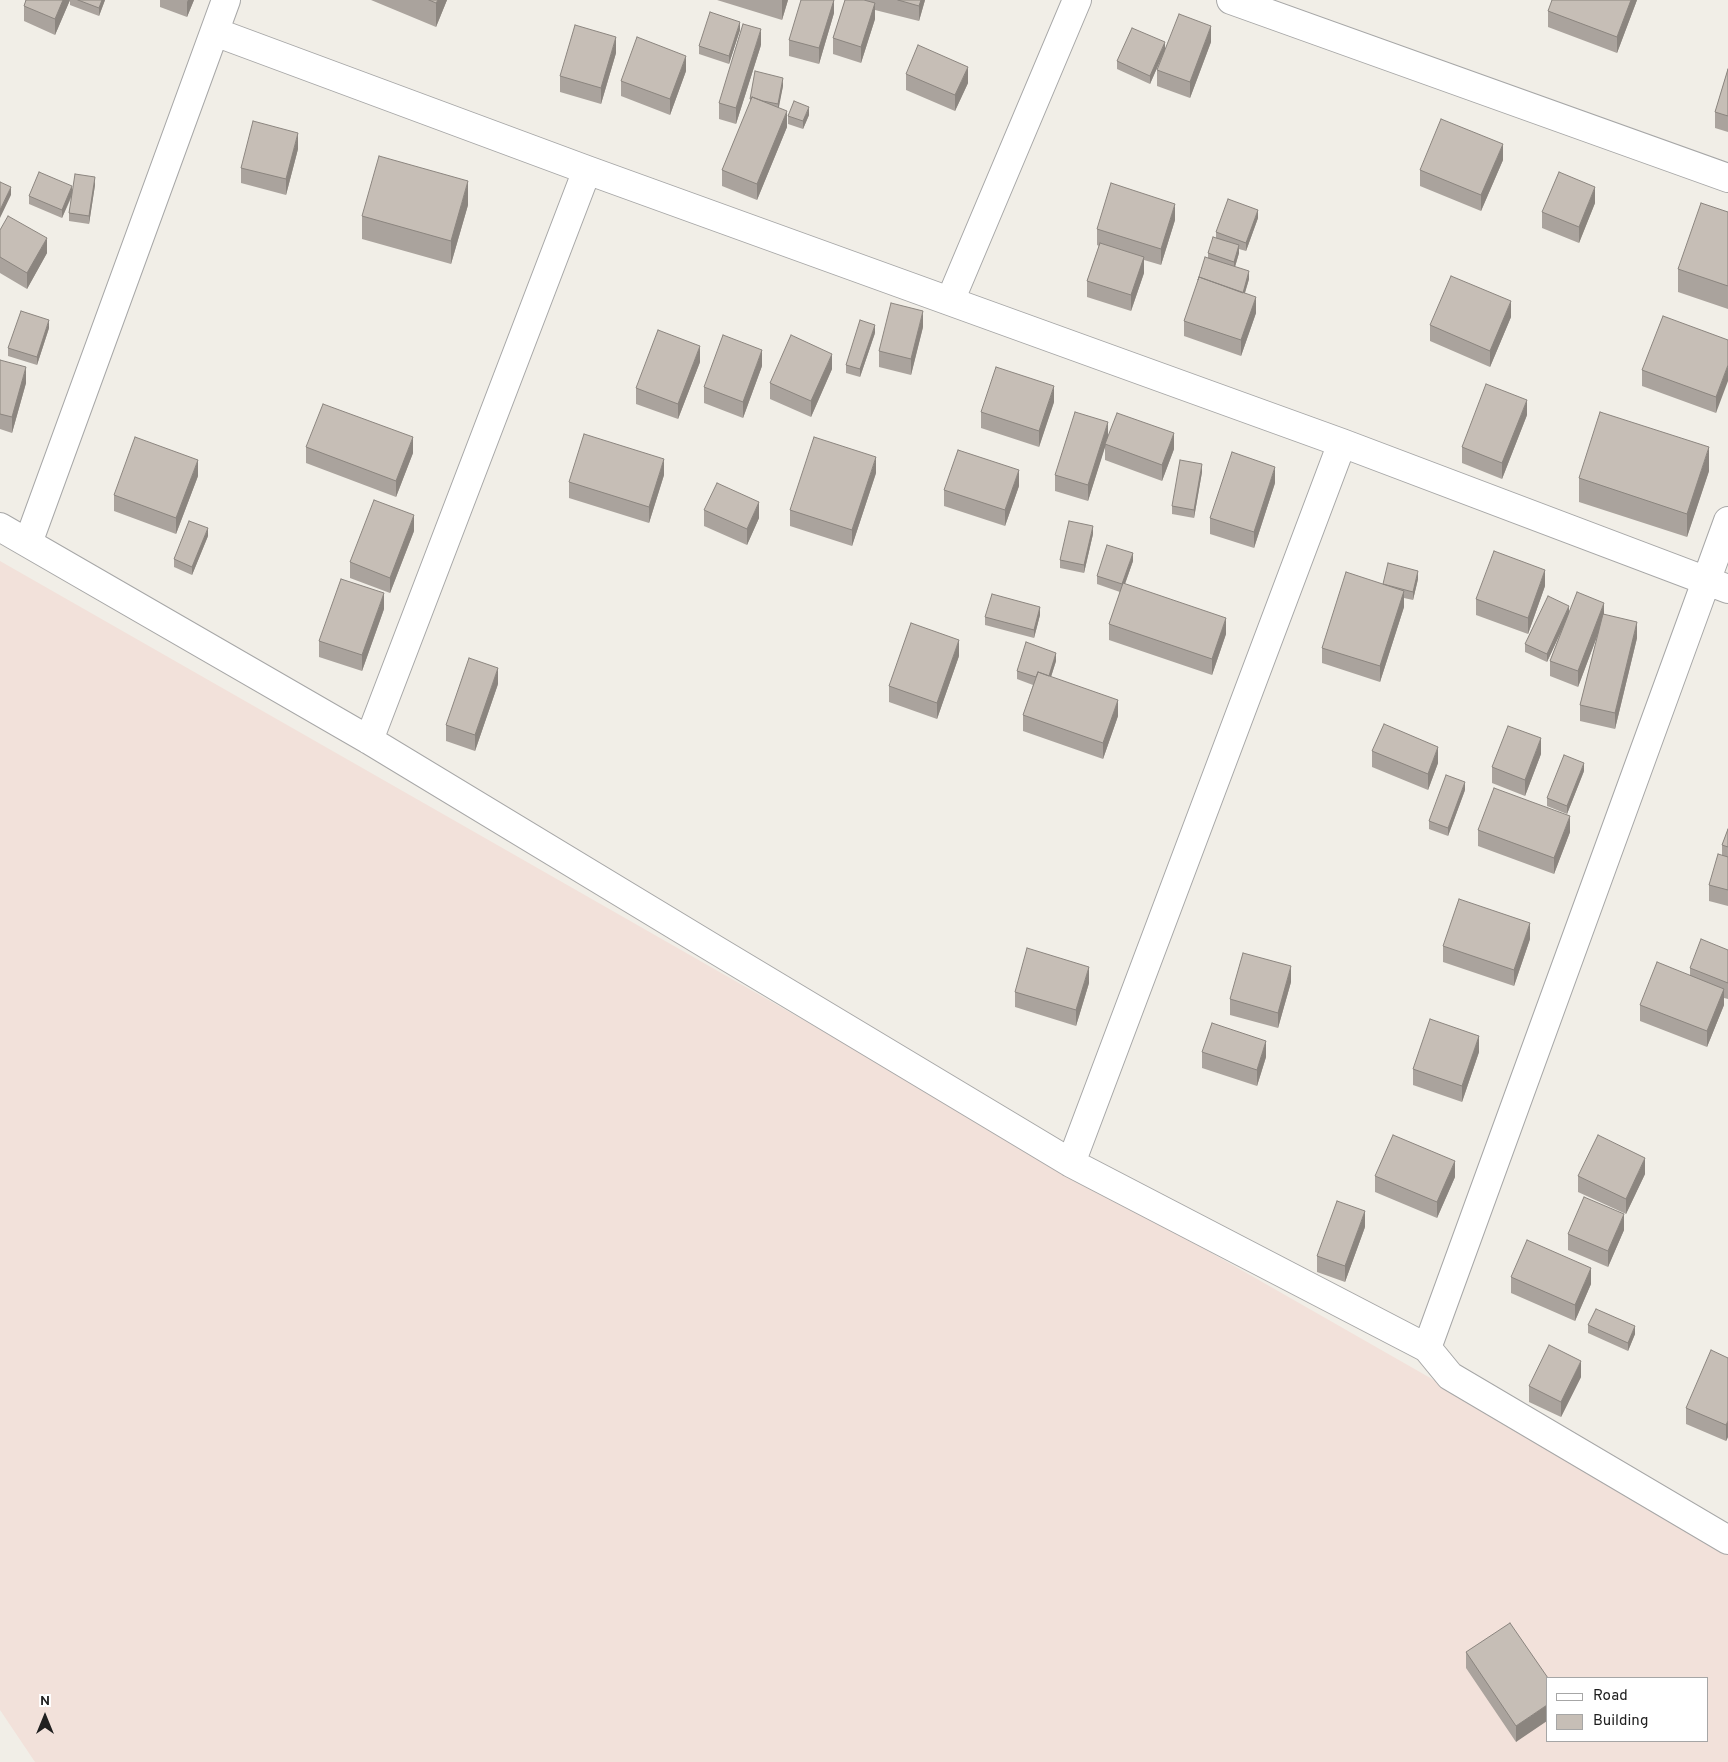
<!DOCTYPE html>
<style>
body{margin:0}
#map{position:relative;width:1728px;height:1762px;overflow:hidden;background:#f1eee7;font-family:Overpass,sans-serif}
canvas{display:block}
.legend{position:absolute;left:1546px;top:1677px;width:162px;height:65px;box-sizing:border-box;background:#fff;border:1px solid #a6a6a6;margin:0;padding:6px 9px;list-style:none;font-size:15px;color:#202020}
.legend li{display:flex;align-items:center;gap:10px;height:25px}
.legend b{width:25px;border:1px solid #a6a6a6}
.north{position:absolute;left:20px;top:1692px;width:50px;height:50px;-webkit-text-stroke:4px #fff;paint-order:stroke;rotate:0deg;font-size:14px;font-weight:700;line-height:20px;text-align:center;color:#202020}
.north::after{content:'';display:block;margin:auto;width:18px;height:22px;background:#202020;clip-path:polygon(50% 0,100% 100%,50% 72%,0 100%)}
</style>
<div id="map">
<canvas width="1728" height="1762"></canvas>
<ul class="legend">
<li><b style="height:6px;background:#fff"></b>Road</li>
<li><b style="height:14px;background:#c6beb6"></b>Building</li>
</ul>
<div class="north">N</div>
</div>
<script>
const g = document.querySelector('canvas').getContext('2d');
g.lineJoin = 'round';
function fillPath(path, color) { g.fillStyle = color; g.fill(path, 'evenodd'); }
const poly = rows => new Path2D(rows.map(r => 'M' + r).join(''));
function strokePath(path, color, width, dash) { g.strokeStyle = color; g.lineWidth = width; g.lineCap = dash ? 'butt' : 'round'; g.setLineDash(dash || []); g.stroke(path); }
fillPath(poly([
 [0,561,1728,1548,1728,1762,35,1762,0,1710],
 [1547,1678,1707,1678,1707,1741,1547,1741]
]), '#f2e1da');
const minor = poly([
 [1231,0,1728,178],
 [215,32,587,170,1342,443,1728,589],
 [950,301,1077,0],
 [0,527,369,740,716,950,1071,1163,1427,1348,1450,1376,1728,1540],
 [28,543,226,0],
 [369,740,587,170],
 [1071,1163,1342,443],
 [1427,1348,1728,521]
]);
strokePath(minor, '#a7a7a7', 30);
strokePath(minor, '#fff', 28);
fillPath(poly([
 [26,0,105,0,99,16,70,5,70,0,55,35,24,21,24,6],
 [160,0,194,0,187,17,160,7],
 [371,0,447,0,436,27],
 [717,0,788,0,782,20],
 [834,0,834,13,819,64,789,56,789,40],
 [845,0,925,0,919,21,875,10,875,19,861,63,833,54,833,38],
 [1637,0,1617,53,1548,27,1548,11],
 [740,30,729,64,699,54,699,46],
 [1211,42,1190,98,1157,86,1157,70,1162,56,1150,84,1117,69,1117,61,1165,50],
 [761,45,736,124,719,119,719,103],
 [616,53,601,104,560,92,560,76],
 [1728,69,1728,132,1715,128,1715,112],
 [686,71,670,115,621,96,621,81],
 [906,74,968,83,955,111,906,90],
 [783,86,778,108,787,127,757,200,722,186,722,170,750,103,750,99],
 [809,115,803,129,788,124,788,116],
 [298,149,286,195,241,183,241,168],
 [1503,160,1481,211,1420,186,1420,170],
 [95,185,89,224,69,221,69,213,72,196,62,218,29,204,29,196,72,192],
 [1595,203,1579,243,1542,228,1542,212],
 [468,205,451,264,362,239,362,216],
 [1728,212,1728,309,1678,292,1678,269],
 [1258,218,1246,251,1239,249,1239,253,1235,267,1249,279,1245,293,1256,313,1241,356,1184,336,1184,321,1208,258,1208,253,1216,238,1216,232],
 [1175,220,1161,265,1144,260,1144,273,1131,311,1087,297,1087,281,1099,246,1097,245,1097,229],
 [0,230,47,253,27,289,0,273],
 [1511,317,1490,367,1430,341,1430,325],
 [923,327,911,375,879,367,879,351],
 [49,328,37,365,8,356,8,348],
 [875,333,860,377,846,373,846,365],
 [1728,340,1716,413,1642,386,1642,370],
 [0,360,26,383,12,433,0,429],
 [700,362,678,419,636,404,636,388],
 [762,366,743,418,704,403,704,387],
 [832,369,811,417,770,399,770,383],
 [1054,402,1039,447,981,428,981,412],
 [1527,415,1502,479,1462,463,1462,447],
 [1108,437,1174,449,1162,481,1105,460,1105,446,1088,501,1055,491,1055,475],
 [306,447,413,453,396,497,306,463],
 [1709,471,1687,537,1579,502,1579,478],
 [1202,472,1194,518,1172,514,1172,506],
 [876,473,852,546,790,526,790,510],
 [664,475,649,523,569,498,569,482],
 [198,476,176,534,114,511,114,495],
 [1275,483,1254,548,1210,534,1210,518],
 [1019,486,1005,526,944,506,944,490],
 [704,510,759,518,747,545,704,526],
 [414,531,390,593,350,578,350,562],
 [1093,534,1084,573,1060,568,1060,560],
 [208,536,192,575,174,567,174,559],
 [1133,561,1125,584,1226,634,1212,675,1109,640,1109,624,1120,592,1097,584,1097,576],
 [1418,579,1413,600,1404,598,1404,607,1380,682,1322,663,1322,648,1383,584],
 [1545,586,1528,634,1476,615,1476,599],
 [384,609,362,671,319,657,319,641],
 [1569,612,1604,614,1637,638,1615,729,1580,721,1580,705,1598,634,1578,687,1550,676,1550,661,1564,624,1547,662,1525,652,1525,644],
 [1040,615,1034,638,985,625,985,617],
 [959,656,937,719,889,702,889,686],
 [1056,661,1051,677,1118,716,1103,759,1023,731,1023,715,1033,685,1017,679,1017,671],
 [498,684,475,751,446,741,446,725],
 [1372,751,1438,763,1428,790,1372,767],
 [1541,754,1525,796,1492,783,1492,767],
 [1584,771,1567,814,1547,806,1547,798],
 [1465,790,1448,836,1429,829,1429,821],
 [1728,829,1728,906,1709,901,1709,885,1722,856,1722,845],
 [1478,830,1570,832,1554,874,1478,846],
 [1530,939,1514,986,1443,962,1443,946],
 [1728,950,1728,999,1724,998,1724,1005,1707,1047,1640,1021,1640,1005,1690,975,1690,968],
 [1291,982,1278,1028,1230,1015,1230,999],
 [1089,983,1076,1026,1015,1007,1015,992],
 [1202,1052,1266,1057,1257,1086,1202,1068],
 [1479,1052,1462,1102,1413,1085,1413,1069],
 [1645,1174,1626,1214,1578,1192,1578,1176],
 [1375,1176,1455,1177,1437,1218,1375,1192],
 [1365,1227,1345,1282,1317,1272,1317,1256],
 [1624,1230,1608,1267,1568,1250,1568,1234],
 [1511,1277,1591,1284,1575,1321,1511,1293],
 [1588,1325,1635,1334,1628,1351,1588,1333],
 [1728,1358,1728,1437,1726,1441,1686,1424,1686,1408],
 [1581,1377,1561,1417,1529,1402,1529,1386],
 [1466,1652,1548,1678,1516,1742,1466,1668]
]), '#aaa39d');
fillPath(poly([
 [63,0,70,0,55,35,55,19],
 [102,0,105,0,99,16,99,8],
 [188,0,194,0,187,17,187,2],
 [438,0,447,0,436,27,436,3],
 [782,0,788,0,782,20],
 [834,0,834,13,819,64,819,48],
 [921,0,925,0,919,21,919,6],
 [1631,0,1637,0,1617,53,1617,37],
 [875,3,875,19,861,63,861,47],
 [740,22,740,30,729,64,729,56],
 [1211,26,1211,42,1190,98,1190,82],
 [761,29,761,45,736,124,736,108],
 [616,37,616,53,601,104,601,88],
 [1165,42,1165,50,1150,84,1150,76],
 [686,56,686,71,670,115,670,99],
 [968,67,968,83,955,111,955,95],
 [783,78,783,86,778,112,778,104],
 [809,107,809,115,803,129,803,121],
 [787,111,787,127,757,200,757,184],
 [298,133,298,149,286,195,286,179],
 [1503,144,1503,160,1481,211,1481,195],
 [95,177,95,185,89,224,89,216],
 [468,181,468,205,451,264,451,241],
 [72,186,72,194,62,218,62,210],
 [11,187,11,195,0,218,0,210],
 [1595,187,1595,203,1579,243,1579,227],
 [1175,204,1175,220,1161,265,1161,249],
 [1258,210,1258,218,1246,251,1246,243],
 [47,238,47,253,27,289,27,273],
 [1239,245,1239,253,1234,270,1234,262],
 [1144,257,1144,273,1131,311,1131,295],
 [1249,271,1249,279,1242,302,1242,294],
 [1256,297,1256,313,1241,356,1241,340],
 [1511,301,1511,317,1490,367,1490,351],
 [923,311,923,327,911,375,911,359],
 [49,320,49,328,37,365,37,357],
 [875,325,875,333,860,377,860,369],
 [700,346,700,362,678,419,678,404],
 [762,350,762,366,743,418,743,402],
 [832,354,832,369,811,417,811,401],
 [1728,365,1728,381,1716,413,1716,397],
 [26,367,26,383,12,433,12,417],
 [1054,386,1054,402,1039,447,1039,431],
 [1527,400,1527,415,1502,479,1502,463],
 [1108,422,1108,438,1088,501,1088,485],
 [1174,433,1174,449,1162,481,1162,465],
 [413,437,413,453,396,497,396,481],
 [1709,447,1709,471,1687,537,1687,514],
 [876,457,876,473,852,546,852,530],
 [664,459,664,475,649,523,649,507],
 [198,460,198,476,176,534,176,518],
 [1202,464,1202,472,1194,518,1194,510],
 [1275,467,1275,483,1254,548,1254,532],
 [1019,470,1019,486,1005,526,1005,510],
 [759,502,759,518,747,545,747,529],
 [414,515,414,531,390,593,390,578],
 [1093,526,1093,534,1084,573,1084,565],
 [208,528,208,536,192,575,192,567],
 [1133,553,1133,561,1122,592,1122,584],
 [1545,570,1545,586,1528,634,1528,618],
 [1418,571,1418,579,1413,600,1413,592],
 [1404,591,1404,607,1380,682,1380,666],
 [384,593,384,609,362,671,362,655],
 [1604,603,1604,618,1578,687,1578,671],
 [1569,606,1569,615,1547,662,1547,654],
 [1040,607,1040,615,1034,638,1034,630],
 [1226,618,1226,634,1212,675,1212,659],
 [1637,622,1637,638,1615,729,1615,713],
 [959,640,959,656,937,719,937,703],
 [1056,653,1056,661,1047,689,1047,681],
 [498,668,498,684,475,751,475,735],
 [1118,700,1118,716,1103,759,1103,743],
 [1541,738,1541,754,1525,796,1525,780],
 [1438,747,1438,763,1428,790,1428,774],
 [1584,763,1584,771,1567,814,1567,806],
 [1465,782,1465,790,1448,836,1448,828],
 [1570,816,1570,832,1554,874,1554,858],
 [1530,923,1530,939,1514,986,1514,970],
 [1291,966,1291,982,1278,1028,1278,1013],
 [1089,967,1089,983,1076,1026,1076,1010],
 [1724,989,1724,1005,1707,1047,1707,1031],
 [1479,1036,1479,1052,1462,1102,1462,1086],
 [1266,1041,1266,1057,1257,1086,1257,1070],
 [1645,1158,1645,1174,1626,1214,1626,1199],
 [1455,1161,1455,1177,1437,1218,1437,1202],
 [1365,1211,1365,1227,1345,1282,1345,1266],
 [1624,1214,1624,1230,1608,1267,1608,1251],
 [1591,1268,1591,1284,1575,1321,1575,1305],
 [1635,1326,1635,1334,1628,1351,1628,1343],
 [1581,1361,1581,1377,1561,1417,1561,1402],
 [1728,1421,1728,1437,1726,1441,1726,1425],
 [1547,1705,1547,1721,1516,1742,1516,1726]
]), '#8b857f');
const building = poly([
 [26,0,63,0,55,19,24,6,26,0],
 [78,0,102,0,99,8,78,0],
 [429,0,438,0,436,3,429,0],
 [801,0,834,0,819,48,789,40,801,0],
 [845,0,864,0,875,3,861,47,833,38,845,0],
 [898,0,921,0,919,6,898,0],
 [1552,0,1631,0,1617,37,1548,11,1552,0],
 [710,12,740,22,729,56,699,46,710,12],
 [1179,14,1211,26,1190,82,1157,70,1179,14],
 [743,24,761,29,736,108,719,103,743,24],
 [575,25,616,37,601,88,560,76,575,25],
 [1132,28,1165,42,1150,76,1117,61,1132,28],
 [637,37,686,56,670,99,621,81,637,37],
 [918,45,968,67,955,95,906,74,918,45],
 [1728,69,1728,116,1715,112,1728,69],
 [755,71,783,78,778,104,763,101,752,97,751,99,750,99,755,71],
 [752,97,787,111,757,184,722,170,752,97],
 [794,101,809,107,803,121,788,116,794,101],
 [1441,119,1503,144,1481,195,1420,170,1441,119],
 [253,121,298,133,286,179,241,168,253,121],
 [379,156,468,181,451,241,362,216,379,156],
 [39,172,72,186,62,210,29,196,39,172],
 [1559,172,1595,187,1579,227,1542,212,1559,172],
 [75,174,95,177,89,216,69,213,75,174],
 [0,182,11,187,0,210,0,182],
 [1111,183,1175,204,1161,249,1097,229,1111,183],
 [1228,199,1258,210,1246,243,1216,232,1228,199],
 [1701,203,1728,212,1728,286,1678,269,1701,203],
 [8,216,47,238,27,273,0,257,0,230,8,216],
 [1213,237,1239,245,1234,262,1208,253,1213,237],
 [1100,243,1144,257,1131,295,1087,281,1100,243],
 [1205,257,1249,271,1243,293,1199,277,1198,280,1205,257],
 [1451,276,1511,301,1490,351,1430,325,1451,276],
 [1199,277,1256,297,1241,340,1184,321,1199,277],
 [891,303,923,311,911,359,879,351,891,303],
 [21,311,49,320,37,357,8,348,21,311],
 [1663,316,1728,340,1728,365,1716,397,1642,370,1663,316],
 [860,320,875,325,860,369,846,365,860,320],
 [658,330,700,346,678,404,636,388,658,330],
 [723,335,762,350,743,402,704,387,723,335],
 [791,335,832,354,811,401,770,383,791,335],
 [0,360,26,367,12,417,0,414,0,360],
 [996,367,1054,386,1039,431,981,412,996,367],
 [1486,384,1527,400,1502,463,1462,447,1486,384],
 [323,404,413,437,396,481,306,447,323,404],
 [1075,412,1108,422,1088,485,1055,475,1075,412],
 [1600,412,1709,447,1687,514,1579,478,1600,412],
 [1117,413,1174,433,1162,465,1105,444,1117,413],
 [584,434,664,459,649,507,569,482,584,434],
 [135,437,198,460,176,518,114,495,135,437],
 [814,437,876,457,852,530,790,510,814,437],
 [958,450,1019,470,1005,510,944,490,958,450],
 [1232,452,1275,467,1254,532,1210,518,1232,452],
 [1180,460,1202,464,1194,510,1172,506,1180,460],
 [717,483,759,502,747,529,704,510,717,483],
 [374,500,414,515,390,578,350,562,374,500],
 [189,521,208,528,192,567,174,559,189,521],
 [1069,521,1093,526,1084,565,1060,560,1069,521],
 [1107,545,1133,553,1122,584,1097,576,1107,545],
 [1494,551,1545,570,1528,618,1476,599,1494,551],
 [1388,563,1418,571,1413,592,1383,584,1388,563],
 [1346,572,1404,591,1380,666,1322,648,1346,572],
 [341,579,384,593,362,655,319,641,341,579],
 [1123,583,1226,618,1212,659,1109,624,1123,583],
 [1577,592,1604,603,1578,671,1550,661,1577,592],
 [992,594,1040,607,1034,630,985,617,992,594],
 [1548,596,1569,606,1547,654,1525,644,1548,596],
 [1603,614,1637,622,1615,713,1580,705,1603,614],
 [911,623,959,640,937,703,889,686,911,623],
 [1026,642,1056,653,1049,676,1038,672,1036,677,1017,671,1026,642],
 [469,658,498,668,475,735,446,725,469,658],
 [1038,672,1118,700,1103,743,1023,715,1038,672],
 [1384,724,1438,747,1428,774,1372,751,1384,724],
 [1508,726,1541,738,1525,780,1492,767,1508,726],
 [1564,755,1584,763,1567,806,1547,798,1564,755],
 [1446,775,1465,782,1448,828,1429,821,1446,775],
 [1494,788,1570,816,1554,858,1478,830,1494,788],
 [1728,829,1728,847,1722,845,1728,829],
 [1718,854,1728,857,1728,890,1709,885,1718,854],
 [1459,899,1530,923,1514,970,1443,946,1459,899],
 [1701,939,1728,950,1728,983,1690,968,1701,939],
 [1027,948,1089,967,1076,1010,1015,992,1027,948],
 [1243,953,1291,966,1278,1013,1230,999,1243,953],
 [1657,962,1724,989,1707,1031,1640,1005,1657,962],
 [1430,1019,1479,1036,1462,1086,1413,1069,1430,1019],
 [1212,1023,1266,1041,1257,1070,1202,1052,1212,1023],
 [1393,1135,1455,1161,1437,1202,1375,1176,1393,1135],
 [1598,1135,1645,1158,1626,1199,1578,1176,1598,1135],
 [1584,1197,1624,1214,1608,1251,1568,1234,1584,1197],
 [1337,1201,1365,1211,1345,1266,1317,1256,1337,1201],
 [1527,1240,1591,1268,1575,1305,1511,1277,1527,1240],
 [1596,1309,1635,1326,1628,1343,1588,1325,1596,1309],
 [1549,1345,1581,1361,1561,1402,1529,1386,1549,1345],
 [1711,1350,1728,1358,1728,1421,1726,1425,1686,1408,1711,1350],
 [1510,1623,1548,1678,1547,1678,1547,1705,1516,1726,1466,1652,1510,1623]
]);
fillPath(building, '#c6beb6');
strokePath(building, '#8b857f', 1);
</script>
